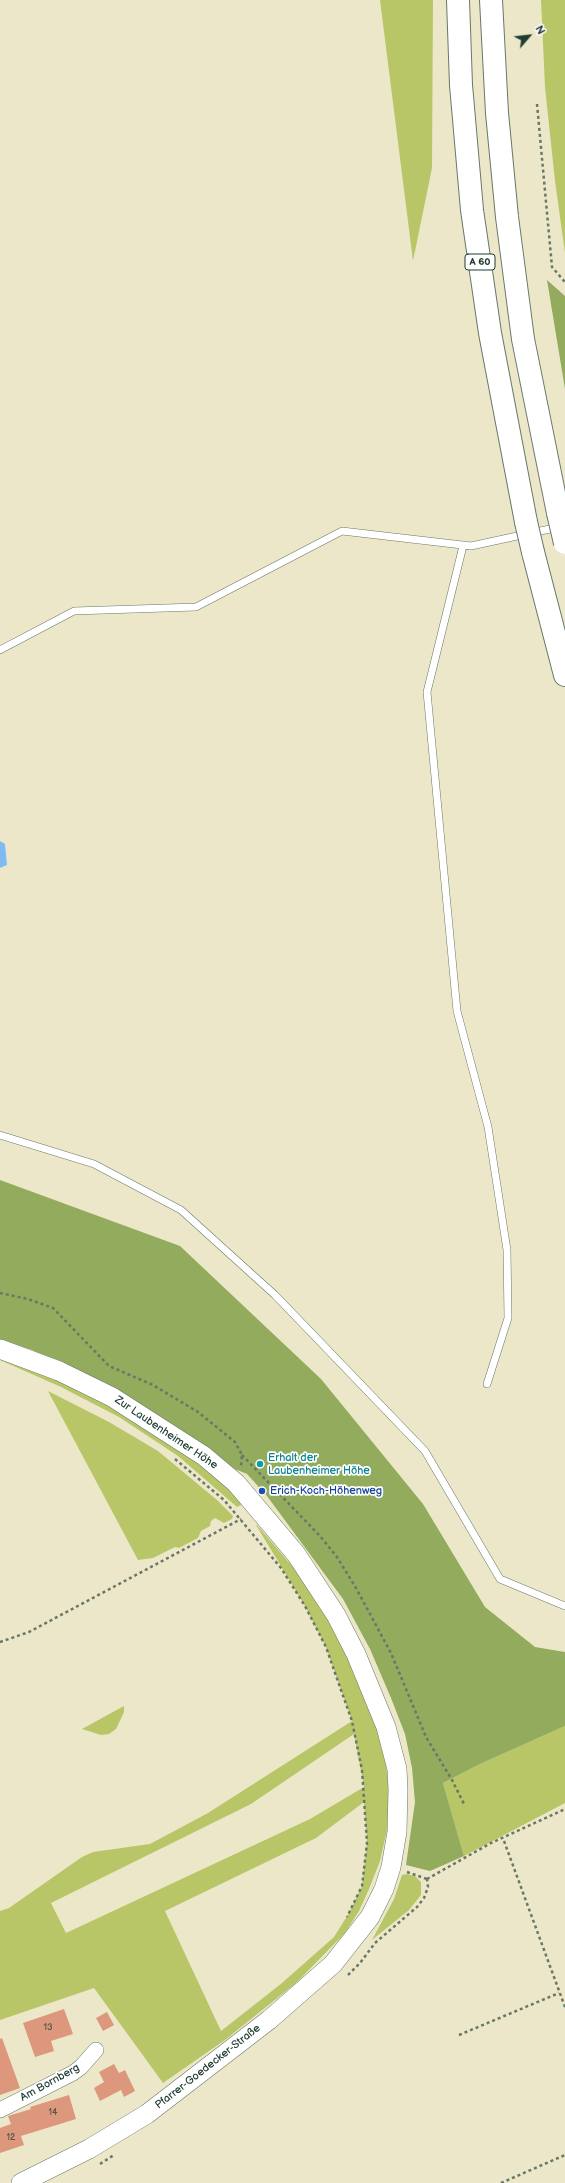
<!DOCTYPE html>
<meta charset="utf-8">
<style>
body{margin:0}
#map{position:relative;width:565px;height:2183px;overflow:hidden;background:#ede7c9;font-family:"Balsamiq Sans",sans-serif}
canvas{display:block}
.north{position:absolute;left:509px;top:16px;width:40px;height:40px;-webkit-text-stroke:3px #fff;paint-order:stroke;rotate:62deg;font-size:11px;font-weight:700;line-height:16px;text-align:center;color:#1f3d34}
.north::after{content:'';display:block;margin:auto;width:14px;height:18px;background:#1f3d34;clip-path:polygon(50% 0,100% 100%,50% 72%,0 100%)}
</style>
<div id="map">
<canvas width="565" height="2183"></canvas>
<div class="north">N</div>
</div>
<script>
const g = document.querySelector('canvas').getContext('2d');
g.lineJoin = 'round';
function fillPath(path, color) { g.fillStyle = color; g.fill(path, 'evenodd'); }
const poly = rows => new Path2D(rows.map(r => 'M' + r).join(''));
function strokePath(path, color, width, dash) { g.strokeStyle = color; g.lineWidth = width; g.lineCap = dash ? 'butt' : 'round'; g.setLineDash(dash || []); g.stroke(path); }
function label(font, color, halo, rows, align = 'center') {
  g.font = font + ' "Balsamiq Sans",sans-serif'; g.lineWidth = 3.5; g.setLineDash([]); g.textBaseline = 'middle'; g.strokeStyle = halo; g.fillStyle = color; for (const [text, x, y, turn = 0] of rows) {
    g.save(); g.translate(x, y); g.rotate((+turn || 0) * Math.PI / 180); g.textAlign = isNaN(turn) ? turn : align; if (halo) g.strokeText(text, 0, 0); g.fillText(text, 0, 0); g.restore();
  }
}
fillPath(poly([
 [380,0,433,0,432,168,413,261],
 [541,0,565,0,565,253,555,181,545,87],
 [0,1354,86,1390,178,1445,238,1498,241,1505,237,1507,178,1456,119,1417,61,1387,0,1360],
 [48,1391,109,1422,158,1451,217,1500,233,1516,232,1519,224,1523,215,1518,211,1521,210,1526,201,1531,198,1538,179,1548,175,1547,153,1558,138,1560],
 [256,1525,257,1525,304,1580,336,1630,362,1687,381,1741,386,1765,389,1788,387,1830,380,1861,369,1889,359,1911,345,1933,296,1983,225,2040,163,2083,94,1988,0,2020,0,1911,9,1908,82,1857,93,1852,150,1844,208,1813,352,1721,326,1647,305,1606],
 [354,1734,364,1787,310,1819,66,1933,51,1903,251,1804],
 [364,1802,367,1843,362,1886,349,1913,334,1937,282,1983,221,2031,165,1911,316,1838],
 [124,1706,124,1712,116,1729,109,1734,101,1735,82,1729],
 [565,1726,565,1803,464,1856,443,1783,480,1764],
 [407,1874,415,1876,421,1882,421,1895,409,1910,372,1940,394,1899,402,1875]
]), '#b8c668');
fillPath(poly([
 [547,280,565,296,565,389],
 [0,1180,180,1246,321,1379,423,1504,485,1607,535,1647,565,1652,565,1726,480,1764,443,1783,464,1856,430,1871,406,1865,415,1802,412,1768,405,1734,391,1698,370,1649,343,1599,267,1496,247,1474,235,1469,113,1388,32,1350,0,1340]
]), '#92ab5c');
fillPath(poly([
 [0,841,5,844,7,865,0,868]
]), '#7fbaf1');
fillPath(poly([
 [64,2009,73,2034,51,2041,54,2051,35,2057,23,2023],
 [107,2012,114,2025,103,2031,96,2018],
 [2,2038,20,2088,0,2095,0,2039],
 [114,2064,119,2073,125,2070,135,2091,124,2097,121,2090,100,2101,94,2088,104,2082,99,2072],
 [69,2095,76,2119,21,2136,24,2145,0,2153,0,2128,11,2124,8,2116,31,2109,30,2107]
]), '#dd977c');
const service = poly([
 [463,546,427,692,457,1011,488,1127,507,1250,508,1318,487,1384],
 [0,650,74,611,196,607,342,531,471,546,559,527],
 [0,1135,94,1164,181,1210,275,1295,425,1451,500,1579,565,1606]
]);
const minor = poly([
 [0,2110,73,2073,81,2067,96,2050]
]);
const tertiary = poly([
 [0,1349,59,1371,112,1397,204,1456,236,1483,296,1554,336,1615,356,1654,386,1727,397,1769,398,1790,397,1832,391,1867,384,1889,370,1917,333,1964,269,2020,147,2114,89,2149,21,2183]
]);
const motorway = poly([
 [458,0,461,85,472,210,490,333,526,522],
 [491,0,497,113,507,217,523,339,558,513],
 [533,552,565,675]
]);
strokePath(service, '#677868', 8);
strokePath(minor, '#677868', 16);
strokePath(tertiary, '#677868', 20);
strokePath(motorway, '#677868', 24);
strokePath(poly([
 [537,104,552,267,565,282],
 [0,1293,28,1299,53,1308,109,1366,153,1385,198,1412,235,1442,242,1455,241,1466],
 [242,1455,320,1536,337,1557,356,1588,391,1653,426,1737,452,1780,465,1806],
 [175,1459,224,1500,281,1568,305,1606,326,1647,335,1673,352,1721,362,1770,367,1843,362,1886,347,1917],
 [0,1642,29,1632,241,1519],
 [504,1841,565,2007],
 [407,1872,427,1879],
 [427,1879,491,1843,565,1809],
 [348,1975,360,1963,375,1943,417,1907,424,1898,428,1887,427,1879],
 [459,2035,559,1993],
 [100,2164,114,2155],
 [501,2183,565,2155]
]), '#677868', 2.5, [3, 3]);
strokePath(service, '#fff', 7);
strokePath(minor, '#fff', 15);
strokePath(tertiary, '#fff', 19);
strokePath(motorway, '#fff', 22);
const motorwayBridge = poly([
 [558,513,565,543],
 [526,522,533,552]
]);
strokePath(motorwayBridge, '#677868', 24, []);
strokePath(motorwayBridge, '#fff', 22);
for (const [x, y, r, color] of [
 [260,1464,4,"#0f9aa8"],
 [262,1491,4,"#1a4fb4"]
]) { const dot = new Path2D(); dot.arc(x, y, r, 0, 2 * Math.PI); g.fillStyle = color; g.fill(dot); strokePath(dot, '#fff', 1.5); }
label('9px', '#4e5446', null, [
 ["13",48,2028],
 ["14",53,2113],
 ["12",11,2138]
]);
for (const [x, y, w] of [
 [480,262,30]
]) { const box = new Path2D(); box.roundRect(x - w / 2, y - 8, w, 16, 3); g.fillStyle = '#fff'; g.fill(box); strokePath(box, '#1f3d34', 1); }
label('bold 10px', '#1f3d34', null, [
 ["A 60",480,262]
]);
label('11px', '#1f3d34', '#fff', [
 ["Zur Laubenheimer Höhe",166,1433,34],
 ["Pfarrer-Goedecker-Straße",208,2067,-38],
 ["Am Bornberg",50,2083,-29]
]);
label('11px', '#0d838f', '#fff', [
 ["Erhalt der",268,1458],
 ["Laubenheimer Höhe",268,1471]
], 'left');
label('11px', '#164399', '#fff', [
 ["Erich-Koch-Höhenweg",270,1491]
], 'left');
</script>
